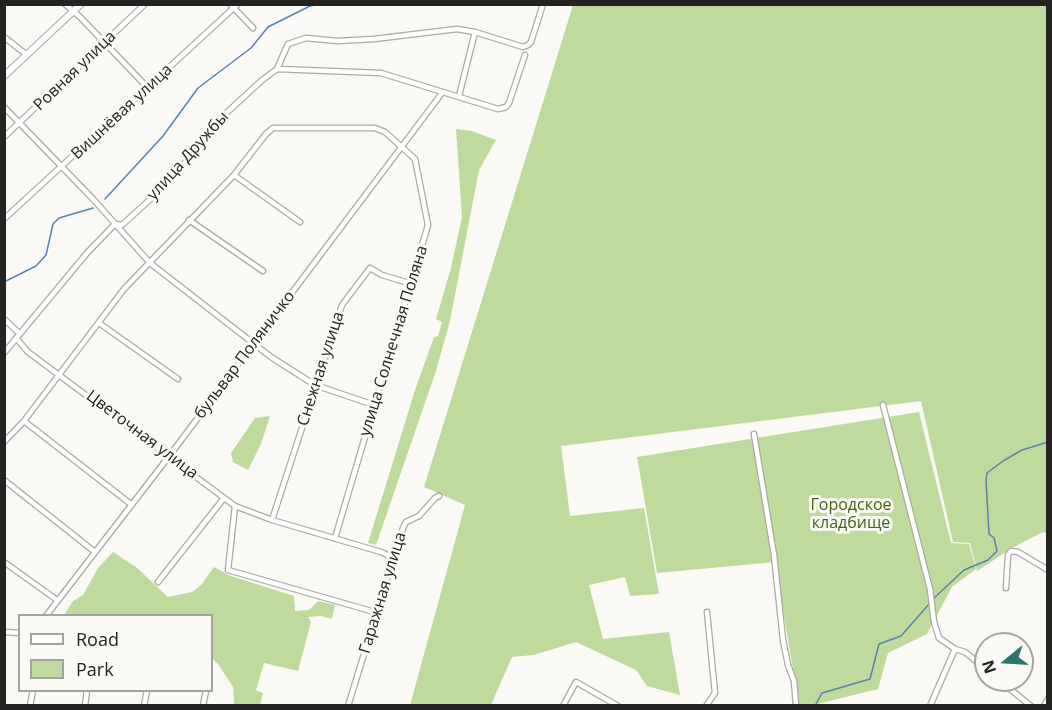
<!DOCTYPE html>
<meta charset="utf-8">
<style>
body{margin:0}
#map{position:relative;width:1052px;height:710px;overflow:hidden;background:#fbf9f5;font-family:"Open Sans",sans-serif}
canvas{display:block}
.frame{position:absolute;inset:0;border:6px solid #242322;pointer-events:none}
.legend{position:absolute;left:18px;top:614px;width:195px;height:78px;box-sizing:border-box;background:#fbf9f5;border:2px solid #a5a3a1;margin:0;padding:8px 10px;list-style:none;font-size:18px;color:#242322}
.legend li{display:flex;align-items:center;gap:12px;height:30px}
.legend b{width:30px;border:2px solid #a5a3a1}
.north{position:absolute;left:974px;top:632px;width:60px;height:60px;box-sizing:border-box;background:#fbf9f5;border:2px solid #a5a3a1;border-radius:50%;rotate:252deg;font-size:16px;font-weight:700;line-height:24px;text-align:center;color:#242322}
.north::after{content:'';display:block;margin:auto;width:21px;height:27px;background:#2b746f;clip-path:polygon(50% 0,100% 100%,50% 72%,0 100%)}
</style>
<div id="map">
<canvas width="1052" height="710"></canvas>
<div class="frame"></div>
<ul class="legend">
<li><b style="height:8px;background:#fff"></b>Road</li>
<li><b style="height:16px;background:#bedb9d"></b>Park</li>
</ul>
<div class="north">N</div>
</div>
<script>
const g = document.querySelector('canvas').getContext('2d');
g.lineJoin = 'round';
function fillPath(path, color) { g.fillStyle = color; g.fill(path, 'evenodd'); }
const poly = rows => new Path2D(rows.map(r => 'M' + r).join(''));
function strokePath(path, color, width, dash) { g.strokeStyle = color; g.lineWidth = width; g.lineCap = dash ? 'butt' : 'round'; g.setLineDash(dash || []); g.stroke(path); }
function label(font, color, halo, rows, align = 'center') {
  g.font = font + ' "Open Sans",sans-serif'; g.lineWidth = 6; g.setLineDash([]); g.textBaseline = 'middle'; g.strokeStyle = halo; g.fillStyle = color; for (const [text, x, y, turn = 0] of rows) {
    g.save(); g.translate(x, y); g.rotate((+turn || 0) * Math.PI / 180); g.textAlign = isNaN(turn) ? turn : align; if (halo) g.strokeText(text, 0, 0); g.fillText(text, 0, 0); g.restore();
  }
}
fillPath(poly([
 [573,5,1047,5,1047,533,1043,532,1012,548,977,571,970,543,953,542,921,401,561,446,570,516,644,508,659,594,630,596,625,577,589,585,603,639,669,632,680,695,647,686,636,670,576,642,534,655,512,657,491,705,410,705,465,505,424,487],
 [456,129,472,131,496,140,479,170,450,321,436,371,376,545,368,543,415,390,434,337,438,336,442,322,436,319,451,268,462,217],
 [919,412,951,543,969,544,976,569,952,587,927,634,888,653,878,689,813,705,799,705,775,562,657,573,637,457],
 [270,416,261,444,248,470,233,462,231,453,255,418],
 [113,552,136,567,168,597,192,592,201,585,214,567,231,576,294,596,295,611,309,610,318,601,335,605,332,619,321,616,308,617,311,622,298,671,264,663,256,690,263,693,260,705,234,705,233,687,218,664,212,658,212,616,64,615,73,601,83,595,98,568]
]), '#bedb9d');
strokePath(poly([
 [105,199,163,136,198,88,251,48,268,27,310,6,320,4],
 [4,282,36,266,46,255,53,224,59,218,93,208],
 [933,599,964,570,988,560,997,551,994,538,989,534,986,480,987,473,1003,461,1022,450,1048,442],
 [815,706,822,693,870,679,879,644,901,636,930,603]
]), '#5883ae', 1.5);
const minor = poly([
 [65,4,80,17,148,88],
 [230,4,253,28],
 [4,37,27,55],
 [277,69,288,44,306,38,337,41,374,39,457,29,475,32,523,47,528,45,531,42,543,4],
 [459,96,475,32],
 [4,107,93,199,150,263,271,357,315,385,374,405],
 [4,137,145,4],
 [234,175,300,222],
 [4,219,238,4],
 [189,220,263,271],
 [4,319,19,333],
 [99,323,178,379],
 [16,338,28,352,235,506,272,520,381,552,388,555,391,564],
 [4,353,87,253,115,224,122,225,155,195,197,150,209,129,261,81,277,69,381,73,498,109,506,107,509,103,525,55],
 [883,405,930,589,934,622,939,638,955,649,965,652,986,669],
 [24,421,132,505],
 [754,434,774,555,783,640,788,665,794,681,796,706],
 [4,442,24,421,124,289,234,175,266,134,273,128,375,128,385,132,415,159,428,225,335,538],
 [4,480,95,552],
 [235,506,228,570,378,613],
 [272,520,342,305,370,268,382,275,412,284],
 [4,562,57,600],
 [158,582,224,498],
 [1006,588,1008,555,1011,551,1018,552,1048,570],
 [46,616,170,455,442,93],
 [4,632,20,633],
 [999,680,1031,706],
 [30,706,33,690],
 [85,706,87,690],
 [144,706,147,690],
 [203,706,206,690],
 [348,706,403,528,406,522,419,516,435,498,439,496],
 [563,706,576,682,618,706],
 [706,706,715,693,707,612],
 [930,706,955,649],
 [1044,706,1048,699]
]);
const major = poly([
 [4,76,81,4]
]);
strokePath(minor, '#aba9a5', 7);
strokePath(major, '#aba9a5', 8);
strokePath(minor, '#fff', 4.5);
strokePath(major, '#fff', 6);
label('16px', '#242322', '#fbf9f5', [
 ["Ровная улица",75,71,-44],
 ["Вишнёвая улица",122,112,-43],
 ["улица Дружбы",188,156,-48],
 ["улица Солнечная Поляна",394,341,-73],
 ["бульвар Поляничко",245,355,-53],
 ["Снежная улица",321,369,-72],
 ["Цветочная улица",142,435,37],
 ["Гаражная улица",383,593,-73]
]);
label('16px', '#45630f', '#fbf9f5', [
 ["Городское",851,505],
 ["кладбище",851,523]
]);
</script>
